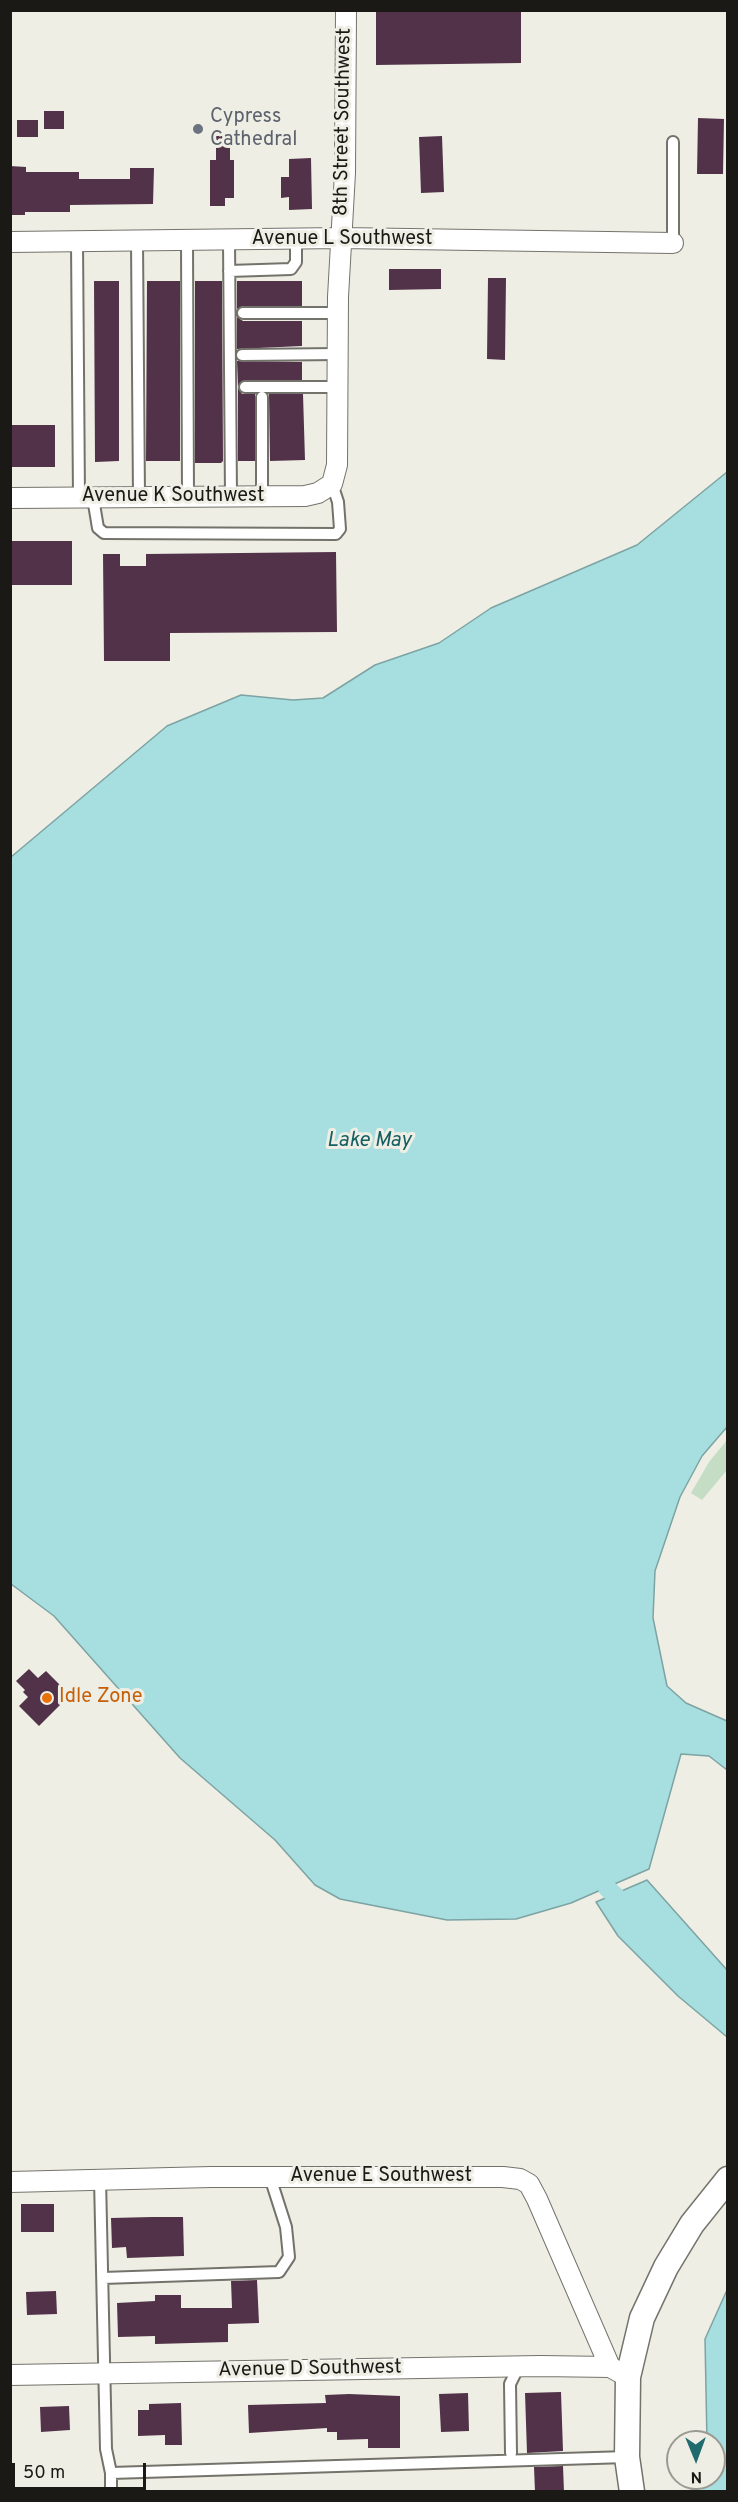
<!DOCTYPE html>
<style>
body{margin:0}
#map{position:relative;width:738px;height:2502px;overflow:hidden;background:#efeee5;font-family:Overpass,sans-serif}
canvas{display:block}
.frame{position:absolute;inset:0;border:12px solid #1a1916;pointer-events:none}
.north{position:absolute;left:666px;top:2430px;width:60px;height:60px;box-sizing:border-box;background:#efeee5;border:2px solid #9a9992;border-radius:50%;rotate:179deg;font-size:16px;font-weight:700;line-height:24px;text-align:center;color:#1a1916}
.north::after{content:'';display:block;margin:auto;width:21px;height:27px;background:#1f6b6e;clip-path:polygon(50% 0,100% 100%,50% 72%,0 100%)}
.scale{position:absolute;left:12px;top:2463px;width:134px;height:27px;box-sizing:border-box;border:3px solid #1a1916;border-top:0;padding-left:8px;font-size:18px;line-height:21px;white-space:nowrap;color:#1a1916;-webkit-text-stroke:4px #efeee5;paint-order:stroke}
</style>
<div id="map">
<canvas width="738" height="2502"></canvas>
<div class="frame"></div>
<div class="north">N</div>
<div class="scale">50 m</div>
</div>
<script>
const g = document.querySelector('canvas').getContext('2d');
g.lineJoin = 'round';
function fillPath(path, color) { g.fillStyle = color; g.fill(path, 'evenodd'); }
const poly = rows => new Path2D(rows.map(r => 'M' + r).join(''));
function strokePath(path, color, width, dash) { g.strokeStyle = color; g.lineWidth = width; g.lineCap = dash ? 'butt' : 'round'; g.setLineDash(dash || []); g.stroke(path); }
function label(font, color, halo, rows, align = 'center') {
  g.font = font + ' Overpass,sans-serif'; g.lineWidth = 6; g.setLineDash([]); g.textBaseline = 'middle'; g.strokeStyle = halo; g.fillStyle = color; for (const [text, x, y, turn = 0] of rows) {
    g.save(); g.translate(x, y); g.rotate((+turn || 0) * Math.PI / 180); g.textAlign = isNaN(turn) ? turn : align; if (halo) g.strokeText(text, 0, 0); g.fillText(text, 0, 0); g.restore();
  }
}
fillPath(poly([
 [727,1440,727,1470,702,1500,691,1493,709,1462]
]), '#c5ddc5');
const water = poly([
 [727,472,727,1427,702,1456,680,1497,655,1571,653,1618,667,1686,686,1703,727,1721,727,1770,709,1756,681,1754,649,1869,571,1903,516,1919,447,1920,340,1899,315,1885,275,1840,180,1758,54,1616,11,1584,11,857,167,726,241,695,293,700,323,698,375,665,439,643,491,608,637,545,727,472],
 [647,1880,727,1970,727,2037,678,1996,618,1936,596,1902,647,1880],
 [727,2290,727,2491,691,2491,696,2478,714,2478,714,2442,707,2442,705,2339,727,2290]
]);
fillPath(water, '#a7dedf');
strokePath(water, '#7da3a3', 1.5);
strokePath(poly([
 [607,1888,631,1910]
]), '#a7dedf', 18);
fillPath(poly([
 [480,10,521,10,521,63,376,65,376,12],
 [44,111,64,111,64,129,44,129],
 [698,118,724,119,723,174,697,174],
 [17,120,38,120,38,137,17,137],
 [216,136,230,136,230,160,234,160,234,198,225,198,225,206,210,206,210,160,216,160],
 [442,136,444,192,421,193,419,137],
 [311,158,312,209,289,210,289,197,281,198,281,177,289,177,289,159],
 [10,166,26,167,26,172,79,172,79,179,130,179,130,168,154,168,153,204,70,205,70,212,25,212,25,215,10,215],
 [389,269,441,269,441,289,389,290],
 [488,278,506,278,505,360,487,359],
 [94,281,119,281,119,461,95,462],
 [147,281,180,281,180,461,146,461],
 [195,281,222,281,223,461,221,463,195,463],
 [237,281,302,281,302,306,243,306,237,309],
 [237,317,243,321,302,321,302,346,237,349],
 [237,361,302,362,302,380,245,380,238,386],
 [238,388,242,394,255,394,255,461,238,461],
 [269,394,303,394,305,460,270,461],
 [10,425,55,425,55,467,10,467],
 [10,541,72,541,72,585,10,585],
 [336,552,337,632,170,633,170,661,104,661,103,554,120,554,120,566,146,566,146,554],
 [29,1669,38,1678,46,1671,64,1689,61,1692,67,1698,39,1726,19,1706,28,1697,23,1692,25,1690,16,1681],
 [21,2204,54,2204,54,2232,21,2232],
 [152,2217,183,2217,184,2256,127,2258,126,2247,112,2248,111,2218],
 [257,2280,259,2323,228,2324,228,2342,155,2344,155,2336,118,2337,117,2303,155,2301,155,2295,181,2295,181,2308,232,2308,231,2281],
 [56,2291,57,2314,27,2315,26,2292],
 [561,2392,563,2451,527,2453,525,2393],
 [468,2393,469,2431,441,2432,439,2394],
 [349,2394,400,2396,400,2448,368,2448,368,2439,337,2440,337,2432,327,2432,327,2428,249,2433,248,2405,326,2403,325,2395],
 [181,2403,182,2445,165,2445,165,2435,138,2436,138,2410,149,2410,149,2404],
 [69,2406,70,2430,41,2432,40,2407],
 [563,2466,564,2492,535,2492,534,2467]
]), '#513248');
const service = poly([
 [673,142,673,243],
 [229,240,231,497],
 [137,241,139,498],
 [187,241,188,498],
 [77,242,79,498],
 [229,271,291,269,296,262,296,239],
 [243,313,338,313],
 [242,355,338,354],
 [245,387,337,387],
 [262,497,262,397],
 [93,498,98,528,104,533,336,534,340,529,338,502,332,484],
 [100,2179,106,2449,111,2473,111,2492],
 [103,2278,279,2272,289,2257,286,2227,270,2177],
 [511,2453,510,2384,519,2366],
 [111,2473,627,2457]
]);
const minor = poly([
 [10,242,342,238,673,243],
 [10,498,305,496,318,493,332,484,337,465,338,297,345,173,346,10],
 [10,2182,211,2177,503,2177,520,2179,529,2184,537,2199,610,2367,628,2377],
 [10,2375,540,2366,610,2367]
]);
const tertiary = poly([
 [632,2492,627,2457,628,2377,642,2318,666,2267,692,2224,728,2179]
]);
strokePath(service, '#74736b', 14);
strokePath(minor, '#74736b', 22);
strokePath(tertiary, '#74736b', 27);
strokePath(service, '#fff', 10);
strokePath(minor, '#fff', 20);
strokePath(tertiary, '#fff', 24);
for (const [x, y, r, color] of [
 [198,129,6,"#6b7280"],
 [47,1698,6,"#e8710a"]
]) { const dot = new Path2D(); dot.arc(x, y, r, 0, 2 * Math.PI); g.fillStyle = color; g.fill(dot); strokePath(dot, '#efeee5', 2); }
label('20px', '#5b616d', '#efeee5', [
 ["Cypress",210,118],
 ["Cathedral",210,141]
], 'left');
label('20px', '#1a1916', '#efeee5', [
 ["8th Street Southwest",344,122,-89],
 ["Avenue L Southwest",342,240],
 ["Avenue K Southwest",173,497],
 ["Avenue E Southwest",381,2177],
 ["Avenue D Southwest",310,2370,-1]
]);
label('20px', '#c56008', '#efeee5', [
 ["Idle Zone",59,1698]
], 'left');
label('italic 21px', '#135f61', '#efeee5', [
 ["Lake May",369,1142]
]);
</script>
